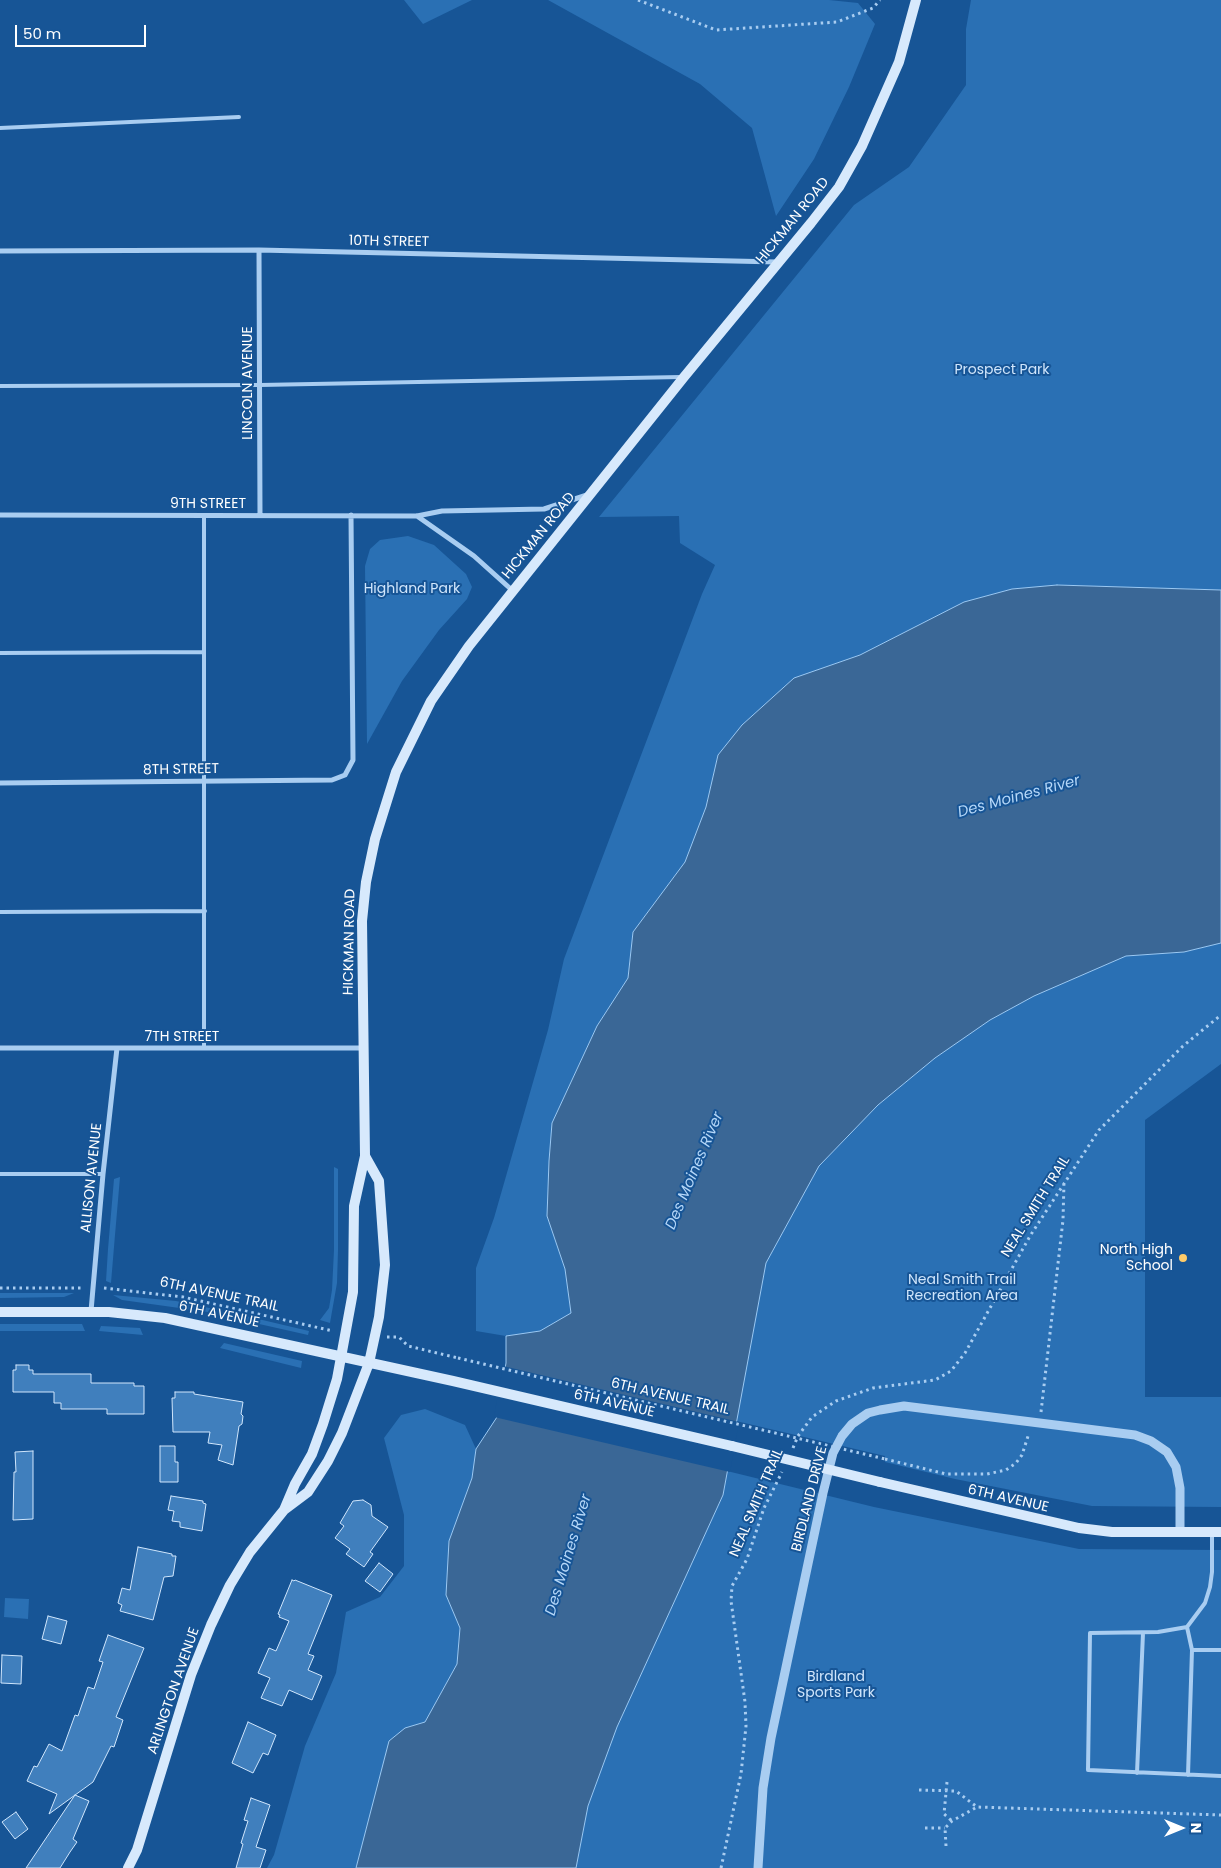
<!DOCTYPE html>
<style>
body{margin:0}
#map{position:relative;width:1221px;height:1868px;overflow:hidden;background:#175596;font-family:Poppins,sans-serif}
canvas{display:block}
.north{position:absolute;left:1156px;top:1803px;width:50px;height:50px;-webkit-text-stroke:4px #175596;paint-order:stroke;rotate:90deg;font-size:14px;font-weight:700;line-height:20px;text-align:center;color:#fff}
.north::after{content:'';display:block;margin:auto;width:18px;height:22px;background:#fff;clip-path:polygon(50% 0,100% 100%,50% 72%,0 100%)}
.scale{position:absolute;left:15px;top:25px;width:131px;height:22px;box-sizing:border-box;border:2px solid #fff;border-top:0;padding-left:6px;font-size:15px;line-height:18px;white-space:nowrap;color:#fff;-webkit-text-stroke:4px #175596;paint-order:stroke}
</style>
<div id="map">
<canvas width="1221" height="1868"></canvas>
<div class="north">N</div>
<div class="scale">50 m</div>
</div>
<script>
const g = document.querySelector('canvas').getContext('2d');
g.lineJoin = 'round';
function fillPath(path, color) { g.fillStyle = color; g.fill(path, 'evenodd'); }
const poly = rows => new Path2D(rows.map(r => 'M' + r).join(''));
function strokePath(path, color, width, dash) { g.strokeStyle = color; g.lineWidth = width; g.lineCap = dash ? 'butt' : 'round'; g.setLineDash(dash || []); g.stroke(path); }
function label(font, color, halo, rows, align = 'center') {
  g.font = font + ' Poppins,sans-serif'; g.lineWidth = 4; g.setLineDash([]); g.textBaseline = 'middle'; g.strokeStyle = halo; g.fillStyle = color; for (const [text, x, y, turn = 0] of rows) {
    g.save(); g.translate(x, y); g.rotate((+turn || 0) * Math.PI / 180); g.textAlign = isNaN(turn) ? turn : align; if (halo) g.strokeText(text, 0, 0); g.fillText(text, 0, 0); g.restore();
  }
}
fillPath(poly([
 [404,0,472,0,423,24],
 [548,0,829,0,858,3,875,24,849,87,814,159,776,216,752,128,700,84],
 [971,0,1221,0,1221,590,1057,585,1012,589,964,602,860,655,794,678,742,725,718,755,706,807,685,862,633,932,628,978,597,1026,552,1123,549,1161,547,1216,565,1269,571,1313,540,1331,506,1336,476,1331,476,1268,494,1218,548,1030,564,959,702,594,715,565,680,543,679,516,599,517,854,205,909,167,966,85,966,29],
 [408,536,434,545,466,574,472,587,467,599,439,630,402,681,367,744,365,566,370,549,380,540],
 [1221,943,1221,1064,1145,1120,1145,1397,1221,1397,1221,1507,1092,1506,955,1479,885,1462,885,1456,736,1421,766,1263,819,1166,878,1105,935,1058,990,1020,1034,996,1126,956,1184,952],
 [334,1167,338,1169,338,1250,337,1283,330,1323,320,1320,329,1308,332,1290,334,1250],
 [120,1177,115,1235,111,1283,106,1281,108,1249,114,1179],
 [0,1293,74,1293,64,1297,0,1298],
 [113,1295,176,1301,214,1309,211,1312,208,1312,122,1300],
 [233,1313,309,1331,308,1335,237,1319,234,1317],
 [0,1324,82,1324,85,1331,0,1331],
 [101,1326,140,1328,143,1335,99,1331],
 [224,1343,302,1361,301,1368,220,1348],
 [425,1409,465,1425,476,1449,472,1478,449,1541,446,1595,460,1628,457,1664,425,1722,405,1728,370,1815,356,1868,267,1868,274,1855,305,1746,336,1673,346,1612,380,1597,404,1566,404,1515,384,1438,401,1415],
 [727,1471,874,1507,1079,1549,1221,1550,1221,1868,576,1868,588,1806,617,1726,723,1495],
 [5,1598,29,1599,28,1619,4,1617]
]), '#2a70b4');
const water = poly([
 [1057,585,1221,590,1221,943,1184,952,1126,956,1034,996,990,1020,935,1058,878,1105,819,1166,766,1263,723,1495,617,1727,588,1806,576,1868,356,1868,389,1741,405,1728,425,1722,457,1664,460,1628,446,1595,449,1541,472,1478,476,1449,497,1417,506,1363,506,1336,540,1331,571,1313,565,1269,547,1216,549,1161,552,1123,597,1026,628,978,633,932,685,862,706,807,718,755,742,725,794,678,860,655,964,602,1012,589,1057,585]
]);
fillPath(water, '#3a6796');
strokePath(water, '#9bc9f3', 1);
fillPath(poly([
 [503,1366,739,1422,730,1472,494,1417]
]), '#175596');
const building = poly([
 [16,1365,29,1365,29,1370,33,1370,33,1374,91,1374,91,1383,134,1383,134,1386,144,1386,144,1414,107,1414,107,1409,61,1409,61,1403,54,1403,54,1392,13,1392,13,1370,16,1370,16,1365],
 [175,1392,194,1392,194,1394,243,1402,241,1414,243,1416,242,1424,239,1426,233,1465,218,1460,222,1445,208,1443,210,1432,173,1432,172,1398,175,1398,175,1392],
 [160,1446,175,1446,175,1462,178,1462,178,1482,160,1482,160,1446],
 [33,1451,33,1519,13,1520,14,1472,16,1472,15,1452,33,1451],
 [171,1496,203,1501,203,1503,206,1504,202,1531,180,1527,180,1522,172,1521,174,1511,168,1510,171,1496],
 [363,1500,371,1505,372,1516,388,1527,370,1552,373,1554,364,1567,346,1554,350,1549,335,1538,344,1526,340,1523,353,1501,363,1500],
 [138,1547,172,1554,172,1556,176,1556,173,1576,164,1577,153,1620,120,1611,122,1605,118,1603,122,1588,130,1590,138,1547],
 [379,1563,393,1574,380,1592,365,1581,379,1563],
 [292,1580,294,1581,295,1580,332,1595,308,1654,314,1656,308,1670,322,1676,312,1700,289,1690,282,1706,261,1698,270,1678,258,1673,269,1648,276,1651,289,1621,279,1617,280,1615,278,1614,292,1580],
 [48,1616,67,1621,61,1644,42,1639,48,1616],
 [108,1635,144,1648,116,1717,123,1720,114,1747,111,1746,93,1782,49,1814,57,1794,27,1781,34,1766,37,1767,49,1744,62,1751,75,1715,78,1716,88,1687,94,1689,103,1662,99,1661,108,1635],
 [2,1655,22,1656,21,1684,1,1683,2,1655],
 [248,1722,276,1735,268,1755,263,1753,253,1773,232,1763,248,1722],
 [75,1795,89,1801,73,1839,77,1842,70,1852,60,1868,26,1868,75,1795],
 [251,1798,270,1805,256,1847,266,1850,260,1868,236,1868,243,1844,241,1843,248,1821,244,1820,251,1798],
 [16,1812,28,1829,15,1839,2,1822,16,1812]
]);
fillPath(building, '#407fbd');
strokePath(building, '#d0e6fc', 1);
strokePath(poly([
 [638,0,716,30,837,22,873,8,880,0],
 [0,1288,83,1288],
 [104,1288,183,1297,333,1331],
 [387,1337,399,1337,408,1346,458,1358],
 [1041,1412,1063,1220,1064,1182],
 [793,1448,798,1436,812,1417,836,1401,873,1388,935,1380,951,1371,965,1353,1030,1236,1099,1130,1183,1046,1221,1015],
 [885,1459,946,1474,987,1474,1006,1470,1016,1463,1022,1455,1029,1433],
 [947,1782,944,1814,952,1821],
 [919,1790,956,1791,977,1807,1221,1815],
 [925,1828,945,1828],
 [946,1846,945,1828,952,1821,977,1807],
 [721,1868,741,1774,746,1726,745,1702,731,1601,732,1586,747,1559,764,1508,782,1472]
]), '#a9cdf1', 3, [2.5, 4]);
strokePath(poly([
 [0,128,239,117],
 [0,386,260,385,681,377],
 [204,515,204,1048],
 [0,653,204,652],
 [0,912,205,911],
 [0,1174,103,1174],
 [1212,1533,1212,1572,1210,1587,1205,1603,1187,1627,1192,1650,1221,1650],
 [1187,1627,1158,1632,1090,1633,1088,1770,1221,1776],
 [1137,1773,1143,1633],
 [1188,1775,1192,1650]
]), '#a9cdf1', 4);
strokePath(poly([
 [259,250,260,515],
 [0,251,259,250,777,262],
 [0,515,417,516,442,511,544,509,587,495],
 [417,516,474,556,513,591],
 [0,783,332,780,345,775,353,760,351,515],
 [0,1048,364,1048],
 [91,1311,103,1174,117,1048]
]), '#a9cdf1', 5);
strokePath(poly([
 [758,1868,763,1788,771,1738,823,1493,833,1453,842,1436,852,1424,868,1413,880,1410,904,1406,1135,1435,1151,1441,1167,1452,1176,1467,1180,1488,1180,1532]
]), '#a9cdf1', 9);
strokePath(poly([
 [0,1312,109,1312,165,1318,453,1381,732,1446],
 [880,1482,1079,1528,1112,1532,1221,1532],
 [284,1510,295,1484,312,1454,323,1424,337,1379,353,1292,354,1206,365,1156,362,921,366,882,375,839,396,772,431,701,469,646,684,377,811,223,839,187,862,146,899,62,916,0],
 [128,1868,137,1850,191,1675,211,1625,230,1585,250,1552,284,1510,308,1492,328,1461,342,1433,369,1363,379,1317,385,1265,379,1181,365,1156]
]), '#d7e9fc', 10);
strokePath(poly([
 [458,1358,885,1459]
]), '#a9cdf1', 3, [2.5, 4]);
strokePath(poly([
 [732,1446,880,1482]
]), '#d7e9fc', 10);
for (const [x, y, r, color] of [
 [1183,1258,5,"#ffcc69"]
]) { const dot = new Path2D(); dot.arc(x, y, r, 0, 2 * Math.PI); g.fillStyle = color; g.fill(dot); strokePath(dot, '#175596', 2); }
label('14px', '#fff', '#175596', [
 ["HICKMAN ROAD",793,221,-51],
 ["10TH STREET",389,242,1],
 ["LINCOLN AVENUE",248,383,-90],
 ["9TH STREET",208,504],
 ["HICKMAN ROAD",539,536,-51],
 ["8TH STREET",181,770,-1],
 ["HICKMAN ROAD",350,942,-89],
 ["7TH STREET",182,1037],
 ["ALLISON AVENUE",92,1178,-84],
 ["NEAL SMITH TRAIL",1036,1207,-58],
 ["6TH AVENUE TRAIL",219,1295,12],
 ["6TH AVENUE",219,1315,12],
 ["6TH AVENUE TRAIL",670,1397,13],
 ["6TH AVENUE",614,1404,13],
 ["BIRDLAND DRIVE",810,1499,-76],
 ["6TH AVENUE",1008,1499,13],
 ["NEAL SMITH TRAIL",757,1503,-67],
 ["ARLINGTON AVENUE",174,1691,-71]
]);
label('14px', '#d0e6fc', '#175596', [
 ["Prospect Park",1002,370],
 ["Highland Park",412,589],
 ["Neal Smith Trail",962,1280],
 ["Recreation Area",962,1296],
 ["Birdland",836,1677],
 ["Sports Park",836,1693]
]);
label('14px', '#fff', '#175596', [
 ["North High",1173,1250],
 ["School",1173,1266]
], 'right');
label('italic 15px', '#b5d7f8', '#175596', [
 ["Des Moines River",1019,797,-15],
 ["Des Moines River",695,1171,-67],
 ["Des Moines River",569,1555,-73]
]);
</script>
